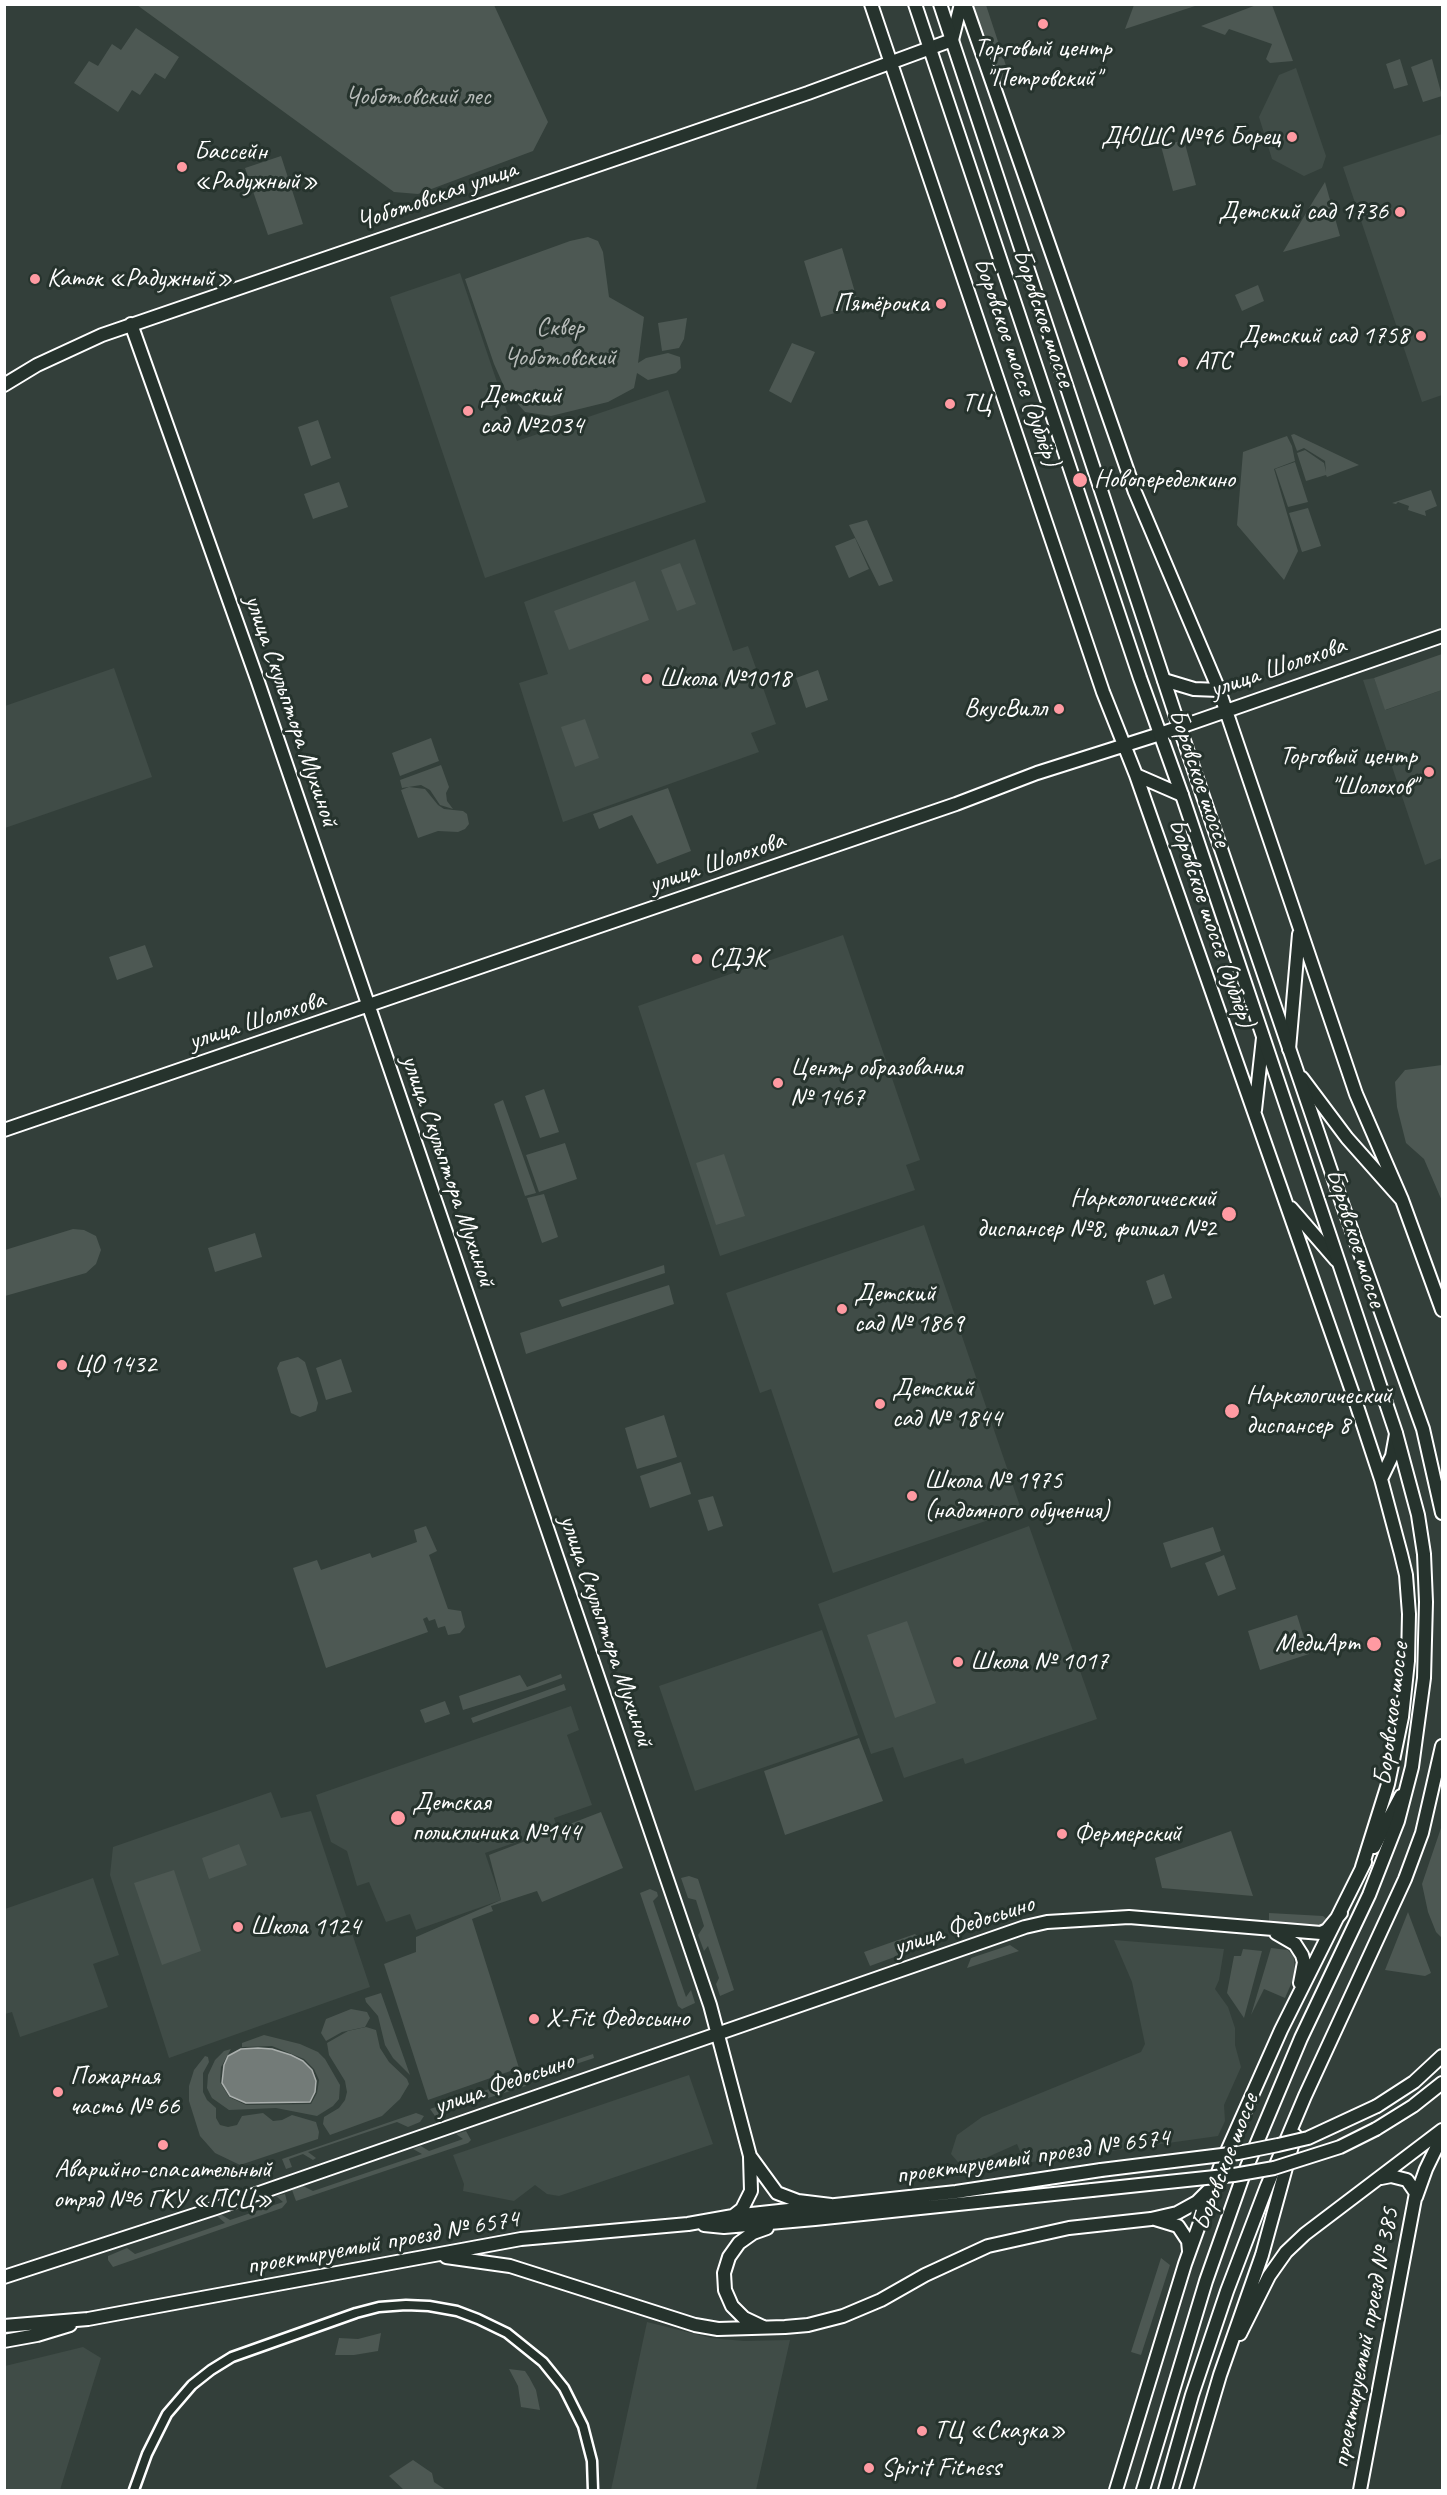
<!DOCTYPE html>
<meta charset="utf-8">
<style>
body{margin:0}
#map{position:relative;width:1447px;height:2495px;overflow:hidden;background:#333f3a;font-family:Caveat,sans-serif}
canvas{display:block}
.frame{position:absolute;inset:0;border:6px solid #fff;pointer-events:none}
</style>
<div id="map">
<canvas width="1447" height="2495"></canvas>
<div class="frame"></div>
</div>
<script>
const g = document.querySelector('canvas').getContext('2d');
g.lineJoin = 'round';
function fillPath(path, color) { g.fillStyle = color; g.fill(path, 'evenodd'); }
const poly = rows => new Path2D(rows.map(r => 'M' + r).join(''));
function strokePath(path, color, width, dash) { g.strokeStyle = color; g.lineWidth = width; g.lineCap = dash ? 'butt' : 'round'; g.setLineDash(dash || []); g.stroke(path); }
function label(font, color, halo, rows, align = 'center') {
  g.font = font + ' Caveat,sans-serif'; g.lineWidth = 6; g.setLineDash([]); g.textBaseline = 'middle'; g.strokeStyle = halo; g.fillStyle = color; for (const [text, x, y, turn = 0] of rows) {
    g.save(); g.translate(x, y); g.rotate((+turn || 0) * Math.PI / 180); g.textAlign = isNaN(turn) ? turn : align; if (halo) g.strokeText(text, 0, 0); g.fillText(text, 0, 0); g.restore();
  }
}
fillPath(poly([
 [1296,68,1326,156,1322,168,1304,176,1272,159,1259,117,1279,75],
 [1442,134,1442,395,1422,402,1343,167],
 [460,273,517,441,668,390,706,502,485,578,390,297],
 [695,539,733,651,748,646,776,724,751,733,759,752,563,822,519,683,548,674,524,602],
 [114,668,152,777,5,828,5,706],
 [1374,678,1386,710,1442,690,1442,858,1425,865,1363,680],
 [843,935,920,1160,906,1165,915,1190,720,1256,638,1006],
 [924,1225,1021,1509,833,1573,771,1389,760,1393,726,1293],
 [1029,1526,1097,1719,965,1764,963,1758,904,1778,893,1747,871,1754,818,1604],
 [822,1630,858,1735,695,1791,659,1686],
 [571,1706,579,1730,567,1735,592,1805,554,1818,557,1828,485,1853,501,1900,416,1930,410,1914,386,1922,369,1882,357,1886,347,1851,331,1842,316,1795],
 [271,1792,281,1818,311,1811,370,1987,169,2058,110,1875,113,1847],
 [93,1878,119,1955,93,1964,108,2007,20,2037,12,2012,5,2014,5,1909],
 [1114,1940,1224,1949,1219,1980,1215,1989,1228,2007,1235,2028,1235,2045,1241,2067,1224,2105,1225,2121,1218,2136,1025,2163,1017,2144,963,2168,951,2154,957,2135,982,2117,1141,2052,1145,2044,1132,1982],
 [689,2075,713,2144,559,2196,547,2194,535,2185,514,2201,463,2191,464,2184,453,2155],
 [647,2322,711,2338,744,2341,790,2340,756,2490,611,2490],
 [83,2347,101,2358,60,2490,5,2490,5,2366]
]), '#404c47');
fillPath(poly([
 [1259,4,1272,5,1293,61,1270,63,1266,59,1272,44,1229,29,1225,35,1201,26],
 [137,5,494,5,548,122,533,151,418,194,394,192],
 [969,5,986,5,1011,81,997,86],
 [1134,5,1134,4,1198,5,1125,29],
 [136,28,179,57,165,79,155,73,140,95,132,90,118,112,74,83,89,61,98,66,112,44,121,50],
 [1400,59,1408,85,1394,89,1386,64],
 [1432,59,1442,96,1423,102,1411,67],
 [1184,140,1196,185,1173,191,1161,146],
 [281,156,303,224,268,235,245,168],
 [1325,182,1340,236,1283,252,1315,198],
 [588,237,598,241,603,252,609,297,644,317,638,363,646,358,668,353,680,357,681,368,676,373,648,380,637,373,634,388,608,402,551,416,525,412,506,391,494,364,465,279,570,241],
 [842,248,859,306,821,317,804,261],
 [1258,285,1264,301,1242,311,1235,295],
 [687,318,684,339,679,348,662,351,658,323],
 [792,343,815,352,791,403,769,391],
 [318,420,331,458,311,466,298,427],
 [1294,434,1359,465,1327,477,1326,475,1306,481,1297,453,1305,450,1324,463,1326,472,1325,461,1304,448,1297,451,1291,435],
 [1287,436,1292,446,1295,461,1274,469,1298,551,1284,580,1237,525,1243,452],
 [1295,462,1308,502,1288,507,1275,469],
 [339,482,348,507,313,519,304,494],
 [1431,490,1437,506,1425,511,1426,516,1408,510,1409,506,1398,502,1396,504,1392,503],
 [1308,508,1321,546,1302,552,1289,513],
 [867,520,893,581,879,586,849,525],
 [855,538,869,569,849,578,835,546],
 [680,563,696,604,677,611,661,570],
 [635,581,649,620,569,650,554,611],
 [1442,654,1442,690,1385,710,1374,678],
 [818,670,828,700,806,708,796,678],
 [585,719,599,758,575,767,561,727],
 [431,738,439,761,400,776,392,753],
 [441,765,449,787,446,793,447,801,453,809,440,805,430,790,421,785,402,788,400,780],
 [409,787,425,789,438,805,444,809,463,811,467,814,469,824,465,829,458,832,438,831,418,838,401,790],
 [668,788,691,851,657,864,632,815,599,829,593,814],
 [145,945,153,967,117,980,109,957],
 [1442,1065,1442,1201,1424,1159,1406,1143,1397,1107,1395,1082,1405,1070],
 [544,1089,559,1132,540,1138,525,1096],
 [503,1100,536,1193,525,1196,494,1104],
 [565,1143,577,1179,539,1192,526,1155],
 [724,1154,745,1216,716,1225,696,1163],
 [544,1194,558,1237,542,1243,527,1198],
 [73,1229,84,1230,96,1236,101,1250,96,1264,86,1273,5,1296,5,1250],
 [255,1233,262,1257,215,1272,208,1248],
 [664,1265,665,1273,562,1307,559,1300],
 [1164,1274,1172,1298,1154,1305,1146,1281],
 [669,1285,674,1304,526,1354,520,1333],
 [298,1357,305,1362,318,1403,316,1411,300,1417,291,1413,277,1368,280,1362],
 [341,1359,352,1392,326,1400,316,1368],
 [664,1415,677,1457,637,1469,625,1428],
 [681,1462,691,1494,650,1508,640,1476],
 [713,1496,723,1526,708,1531,698,1500],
 [426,1526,437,1551,429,1555,448,1609,461,1611,465,1627,460,1633,448,1635,445,1626,438,1628,435,1619,429,1621,427,1617,423,1619,428,1632,326,1668,293,1568,317,1560,321,1570,370,1553,372,1558,417,1542,414,1530],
 [1213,1527,1221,1551,1171,1568,1163,1543],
 [1224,1555,1236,1589,1218,1596,1205,1563],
 [1297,1615,1309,1654,1260,1670,1248,1631],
 [907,1621,936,1703,895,1718,867,1635],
 [561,1674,562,1678,537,1687,463,1710,459,1696,520,1675,527,1687],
 [564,1684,566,1690,473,1723,471,1718],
 [445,1701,450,1714,425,1723,420,1710],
 [859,1738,883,1801,785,1835,764,1771],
 [601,1812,623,1868,542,1902,537,1891,491,1906,493,1911,472,1919,519,2068,428,2100,384,1964,416,1952,416,1937,501,1900,489,1855],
 [1442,1825,1442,1938,1436,1932,1428,1912,1422,1884],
 [1231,1831,1253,1896,1162,1888,1155,1858],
 [239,1844,247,1865,209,1879,202,1858],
 [174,1870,201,1951,162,1965,134,1883],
 [689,1876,698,1879,734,1990,720,1996,716,1984,719,1978,708,1946,704,1951,698,1935,704,1926,696,1900,688,1898,681,1878],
 [650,1889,657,1892,658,1896,653,1901,686,1997,691,1990,695,2003,682,2009,678,2006,640,1893],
 [1408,1912,1431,1973,1425,1976,1385,1970],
 [1269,1913,1323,1916,1328,1920,1318,1927,1269,1922],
 [915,1934,920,1939,919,1948,870,1966,864,1952],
 [1010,1945,1019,1951,967,1968,971,1958],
 [1271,1948,1288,1950,1294,1957,1295,1975,1285,1998,1264,1989,1251,2015],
 [1243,1949,1262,1951,1244,2018,1227,1993,1234,1956,1241,1956],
 [381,1993,410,2075,393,2058,385,2045,378,2016,366,2002,365,1998],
 [351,2009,367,2012,370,2018,365,2027,342,2032,326,2041,321,2033,326,2019],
 [366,2027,376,2030,380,2048,389,2062,407,2079,409,2084,400,2099,382,2116,330,2135,323,2124,324,2117,339,2108,345,2100,347,2092,345,2081,329,2055,327,2043,348,2031],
 [264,2035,300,2044,318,2052,325,2059,340,2085,339,2099,333,2106,317,2116,276,2108,229,2110,212,2098,207,2088,208,2075,215,2060,224,2051,231,2049,221,2067,220,2082,229,2097,246,2105,311,2104,317,2093,319,2080,314,2069,304,2059,272,2046,242,2047,242,2043],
 [593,2054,594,2058,525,2081,526,2086,488,2098,482,2093,466,2098,473,2103,467,2106,457,2101,439,2108,445,2113,435,2116,430,2109],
 [205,2056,208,2057,209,2062,203,2073,203,2092,207,2100,216,2108,216,2118,220,2125,228,2127,237,2125,242,2116,263,2113,273,2121,282,2120,292,2115,316,2122,319,2132,318,2139,240,2165,215,2153,200,2136,189,2101,189,2086,194,2070],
 [416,2113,424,2116,420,2122,408,2127,397,2122,308,2152,316,2158,313,2160,303,2154,289,2159,292,2167,286,2169,282,2159],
 [466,2131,471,2140,468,2143,296,2201,292,2190,303,2186,313,2191,422,2154,413,2149,421,2146,429,2151,463,2139,456,2134],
 [285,2194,287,2202,282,2208,113,2267,108,2260,108,2256,127,2248,135,2254,225,2223,217,2216,222,2215,230,2220,283,2202,276,2196],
 [1161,2258,1170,2265,1141,2355,1131,2352],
 [381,2333,378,2351,354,2355,335,2355,339,2338,358,2339],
 [509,2369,525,2371,529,2377,536,2390,540,2410,521,2407,518,2386],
 [413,2460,432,2473,434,2482,446,2490,404,2490,389,2476]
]), '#4d5853');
const water = poly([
 [258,2048,272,2049,291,2055,303,2061,312,2070,316,2081,315,2092,310,2102,246,2103,230,2096,222,2083,224,2065,228,2056,241,2049,258,2048]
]);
fillPath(water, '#737b78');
strokePath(water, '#abb0ae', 1.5);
const street = poly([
 [134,2490,147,2454,167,2414,192,2385,211,2370,232,2357,356,2313,379,2307,406,2305,429,2306,457,2311,478,2319,507,2333,543,2362,564,2388,583,2426,592,2461,593,2490]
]);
const secondary = poly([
 [871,4,1103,692,1136,775,1355,1400,1381,1479,1401,1554,1406,1575,1409,1614,1408,1661,1402,1717,1388,1784,1362,1867],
 [965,4,1135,492,1219,690,1356,1094,1402,1200],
 [131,324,257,679,710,2005,750,2156,777,2193,798,2201,831,2205],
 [4,385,37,365,102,335,808,93,952,40,961,4],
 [1164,680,1194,689,1219,690],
 [1136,775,1182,795],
 [1289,1049,1299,934],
 [1302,1078,1347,1138,1402,1200,1442,1310],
 [1255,1110,1263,1038],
 [4,1130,956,804,1037,773,1160,734,1442,636],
 [1291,1208,1336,1260],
 [1381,1479,1392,1456,1396,1434],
 [1374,1847,1401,1796],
 [1276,1933,1295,1944,1302,1955,1304,1962,1300,1983],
 [1377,2106,1414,2082,1442,2056],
 [1376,2129,1413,2106,1442,2083],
 [1416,2197,1426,2169,1442,2136],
 [733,2216,742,2209,751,2191,750,2157],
 [1155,2219,1178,2226,1188,2241,1189,2251],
 [704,2225,724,2227,815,2219,1092,2190],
 [446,2257,510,2266,695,2325,718,2329,785,2327,808,2325,843,2316,881,2300,925,2275,988,2246,1069,2228,1151,2219,1177,2213,1197,2202,1213,2186],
 [4,2277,216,2208,1025,1927,1047,1922,1129,1917,1321,1933,1327,1930,1341,1913],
 [4,2326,88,2319,521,2239,688,2224,733,2216,956,2192,1101,2170],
 [763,2327,744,2318,732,2306,725,2290,724,2273,729,2257,739,2243,753,2233,767,2228],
 [1240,2334,1269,2276,1286,2252,1305,2234,1442,2130],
 [4,2341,37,2335,70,2325],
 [1116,2490,1185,2264,1220,2167,1281,2030,1365,1862],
 [1186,2490,1220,2375,1262,2255,1295,2135],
 [1360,2490,1416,2193,1407,2180,1391,2176,1381,2178]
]);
const primary = poly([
 [915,4,1140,678,1182,795,1396,1433,1418,1515,1424,1554,1426,1602,1424,1678,1412,1767,1398,1821,1369,1895,1301,2038,1243,2176,1206,2281,1143,2490],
 [940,4,1179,726,1343,1206,1423,1429,1442,1513],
 [1165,2490,1192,2395,1227,2291,1267,2186,1305,2096,1405,1879,1422,1833,1442,1746]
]);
strokePath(street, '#fff', 13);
strokePath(secondary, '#fff', 16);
strokePath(primary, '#fff', 16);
strokePath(street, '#26332d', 8);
strokePath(secondary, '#26332d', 12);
strokePath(primary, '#26332d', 12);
const secondaryBridge = poly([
 [1101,2170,1238,2153,1278,2145,1308,2138,1377,2106],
 [1092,2190,1234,2175,1274,2168,1340,2147,1376,2129]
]);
strokePath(secondaryBridge, '#fff', 16, []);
strokePath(secondaryBridge, '#26332d', 12);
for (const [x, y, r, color] of [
 [1043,24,6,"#ff9aa2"],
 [1292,137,6,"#ff9aa2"],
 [182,167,6,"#ff9aa2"],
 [1400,212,6,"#ff9aa2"],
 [35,279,6,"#ff9aa2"],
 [941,304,6,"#ff9aa2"],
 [1421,336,6,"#ff9aa2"],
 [1183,362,6,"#ff9aa2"],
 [950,404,6,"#ff9aa2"],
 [468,411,6,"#ff9aa2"],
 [1080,480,8,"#ff9aa2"],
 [647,679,6,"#ff9aa2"],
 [1059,709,6,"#ff9aa2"],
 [1429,772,6,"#ff9aa2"],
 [697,959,6,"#ff9aa2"],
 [778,1083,6,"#ff9aa2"],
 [1229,1214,8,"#ff9aa2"],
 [842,1309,6,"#ff9aa2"],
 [62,1365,6,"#ff9aa2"],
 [880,1404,6,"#ff9aa2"],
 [1232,1411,8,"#ff9aa2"],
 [912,1496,6,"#ff9aa2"],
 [1374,1644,8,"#ff9aa2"],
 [958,1662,6,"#ff9aa2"],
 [398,1818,8,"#ff9aa2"],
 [1062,1834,6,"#ff9aa2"],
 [238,1927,6,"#ff9aa2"],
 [534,2019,6,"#ff9aa2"],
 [58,2092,6,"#ff9aa2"],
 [163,2145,6,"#ff9aa2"],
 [922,2431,6,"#ff9aa2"],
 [869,2468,6,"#ff9aa2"]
]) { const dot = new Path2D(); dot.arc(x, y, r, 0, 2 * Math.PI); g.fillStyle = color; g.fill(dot); strokePath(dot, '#26332d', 2); }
label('26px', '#fff', '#26332d', [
 ["Торговый центр",1043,49,"center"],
 ["\"Петровский\"",1043,79,"center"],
 ["ДЮШС №96 Борец",1280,137,"right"],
 ["Бассейн",194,152],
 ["«Радужный»",194,182],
 ["Детский сад 1736",1388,212,"right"],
 ["Каток «Радужный»",47,279],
 ["Пятёрочка",929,304,"right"],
 ["Детский сад 1758",1409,336,"right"],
 ["АТС",1195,362],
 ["Детский",480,396],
 ["сад №2034",480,426],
 ["ТЦ",962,404],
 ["Новопеределкино",1094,480],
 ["Школа №1018",659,679],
 ["ВкусВилл",1047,709,"right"],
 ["Торговый центр",1417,757,"right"],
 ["\"Шолохов\"",1417,787,"right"],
 ["СДЭК",709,959],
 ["Центр образования",790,1068],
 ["№ 1467",790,1098],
 ["Наркологический",1216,1199,"right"],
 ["диспансер №8, филиал №2",1216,1229,"right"],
 ["Детский",854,1294],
 ["сад № 1869",854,1324],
 ["ЦО 1432",74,1365],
 ["Детский",892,1389],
 ["сад № 1844",892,1419],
 ["Наркологический",1246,1396],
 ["диспансер 8",1246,1426],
 ["Школа № 1975",924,1481],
 ["(надомного обучения)",924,1511],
 ["МедиАрт",1360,1644,"right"],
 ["Школа № 1017",970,1662],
 ["Детская",412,1803],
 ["поликлиника №144",412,1833],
 ["Фермерский",1074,1834],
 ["Школа 1124",250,1927],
 ["X-Fit Федосьино",546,2019],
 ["Пожарная",70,2077],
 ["часть № 66",70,2107],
 ["Аварийно-спасательный",163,2170,"center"],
 ["отряд №6 ГКУ «ПСЦ»",163,2200,"center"],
 ["ТЦ «Сказка»",934,2431],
 ["Spirit Fitness",881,2468]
], 'left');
label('26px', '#b8bcba', '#26332d', [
 ["Чоботовский лес",418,97],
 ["Сквер",560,328],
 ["Чоботовский",560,358]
]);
label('26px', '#fff', '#26332d', [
 ["Чоботовская улица",437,196,-19],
 ["Боровское шоссе",1043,318,71],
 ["Боровское шоссе (дублёр)",1016,362,71],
 ["улица Шолохова",1278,668,-19],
 ["улица Скульптора Мухиной",291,711,71],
 ["Боровское шоссе",1199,778,71],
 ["улица Шолохова",717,863,-19],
 ["Боровское шоссе (дублёр)",1211,923,71],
 ["улица Шолохова",257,1021,-18],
 ["улица Скульптора Мухиной",448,1171,71],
 ["Боровское шоссе",1355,1238,72],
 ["улица Скульптора Мухиной",606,1631,71],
 ["Боровское шоссе",1392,1714,-83],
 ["улица Федосьино",964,1926,-18],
 ["улица Федосьино",504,2084,-19],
 ["проектируемый проезд № 6574",1033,2157,-8],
 ["Боровское шоссе",1226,2162,-69],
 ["проектируемый проезд № 6574",383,2243,-10],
 ["проектируемый проезд № 385",1366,2338,-79]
]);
</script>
